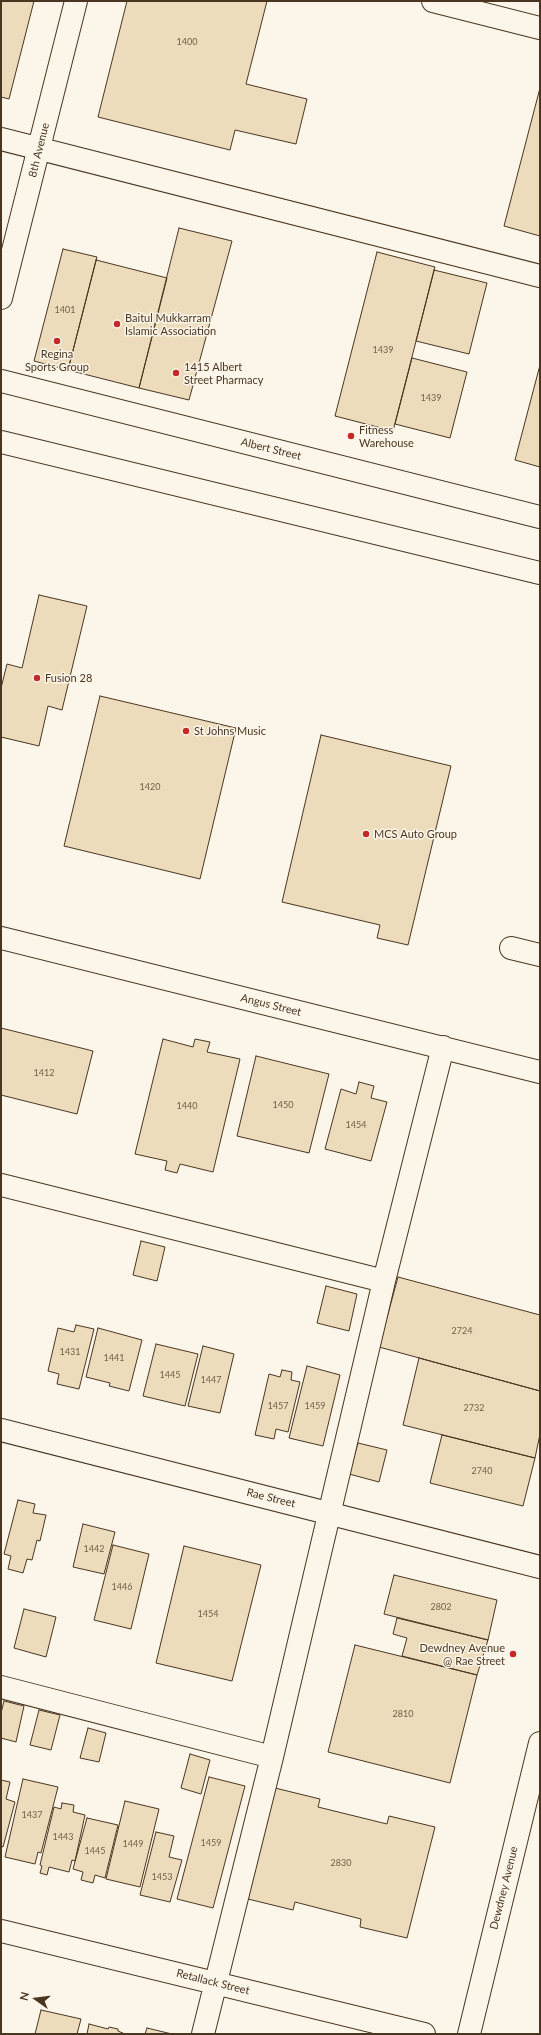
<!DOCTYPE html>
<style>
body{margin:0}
#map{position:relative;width:541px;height:2035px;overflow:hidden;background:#fbf6e9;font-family:Lato,sans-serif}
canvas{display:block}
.frame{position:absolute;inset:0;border:2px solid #4a3520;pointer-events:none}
.north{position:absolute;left:16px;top:1979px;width:40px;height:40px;-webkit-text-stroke:3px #fbf6e9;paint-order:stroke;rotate:284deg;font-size:11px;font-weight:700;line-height:16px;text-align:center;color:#4a3520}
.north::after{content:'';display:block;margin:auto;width:14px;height:18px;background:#4a3520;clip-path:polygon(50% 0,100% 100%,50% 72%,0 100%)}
</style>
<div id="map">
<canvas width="541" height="2035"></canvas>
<div class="frame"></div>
<div class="north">N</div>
</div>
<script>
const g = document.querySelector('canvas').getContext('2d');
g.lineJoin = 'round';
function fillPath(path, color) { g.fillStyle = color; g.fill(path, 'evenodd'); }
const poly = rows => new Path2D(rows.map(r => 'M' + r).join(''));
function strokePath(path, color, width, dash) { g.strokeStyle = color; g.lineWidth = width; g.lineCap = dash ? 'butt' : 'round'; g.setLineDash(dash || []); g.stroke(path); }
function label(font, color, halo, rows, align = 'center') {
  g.font = font + ' Lato,sans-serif'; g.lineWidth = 3; g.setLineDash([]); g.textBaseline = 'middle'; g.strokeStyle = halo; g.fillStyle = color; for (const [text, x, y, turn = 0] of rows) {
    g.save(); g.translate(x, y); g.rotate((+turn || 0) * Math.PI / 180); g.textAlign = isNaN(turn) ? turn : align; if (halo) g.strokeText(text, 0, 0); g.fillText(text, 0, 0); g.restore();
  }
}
const building = poly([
 [1,1,34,1,9,99,1,97,1,1],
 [127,1,267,1,246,84,307,99,296,144,235,130,230,150,98,117,127,1],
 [540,88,540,236,504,226,540,88],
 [179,228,232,241,189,400,139,388,179,228],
 [63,249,97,257,68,370,34,361,63,249],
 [377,252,435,267,393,431,335,416,377,252],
 [96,260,167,278,139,388,68,370,96,260],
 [434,270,487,283,469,354,416,341,434,270],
 [412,358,467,372,450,438,395,424,412,358],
 [540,365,540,467,515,460,540,365],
 [39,595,87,606,62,710,48,706,39,746,1,737,1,688,7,664,22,668,39,595],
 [100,696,236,728,200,879,64,846,100,696],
 [321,735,451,766,408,945,377,938,380,925,282,902,321,735],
 [1,1028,93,1051,77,1114,1,1095,1,1028],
 [163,1039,193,1047,195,1039,210,1042,207,1052,240,1059,213,1172,180,1164,177,1173,165,1170,167,1161,135,1154,163,1039],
 [256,1056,329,1074,309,1153,237,1136,256,1056],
 [359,1082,374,1086,371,1098,387,1102,371,1161,325,1149,341,1089,356,1094,359,1082],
 [141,1241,165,1247,157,1281,133,1275,141,1241],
 [398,1277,540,1315,540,1391,379,1347,398,1277],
 [326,1286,357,1294,349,1331,317,1323,326,1286],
 [76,1325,94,1329,79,1389,57,1384,59,1374,48,1371,58,1328,74,1332,76,1325],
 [98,1328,142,1340,129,1391,109,1386,110,1383,86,1377,98,1328],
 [156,1344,198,1354,185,1406,143,1396,156,1344],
 [203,1346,234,1354,220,1413,188,1406,203,1346],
 [419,1358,540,1391,540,1434,535,1458,403,1425,419,1358],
 [307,1366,340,1375,323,1446,289,1438,307,1366],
 [282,1370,292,1372,291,1380,300,1382,288,1432,276,1429,274,1439,255,1435,269,1374,280,1377,282,1370],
 [442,1435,535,1458,523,1506,430,1483,442,1435],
 [358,1443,387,1450,379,1482,349,1474,358,1443],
 [18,1500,35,1504,33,1513,46,1515,40,1541,37,1540,32,1560,27,1559,23,1573,8,1569,11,1556,4,1554,18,1500],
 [83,1524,115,1532,104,1574,73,1567,83,1524],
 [113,1545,149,1554,131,1629,94,1620,113,1545],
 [184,1546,261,1565,232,1681,156,1663,184,1546],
 [394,1575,497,1600,488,1640,384,1614,394,1575],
 [24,1609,56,1617,46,1657,14,1648,24,1609],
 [397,1618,488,1640,477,1675,402,1656,407,1638,393,1634,397,1618],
 [355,1645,477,1675,450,1783,328,1752,355,1645],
 [4,1701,24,1706,16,1742,1,1738,1,1713,4,1701],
 [39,1710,60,1715,51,1750,30,1745,39,1710],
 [88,1728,106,1733,99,1762,80,1758,88,1728],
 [190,1754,210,1760,201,1794,181,1788,190,1754],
 [209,1777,245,1786,213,1908,177,1899,209,1777],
 [23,1779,58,1787,41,1853,38,1852,35,1864,5,1857,23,1779],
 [1,1780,10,1782,6,1799,15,1802,3,1847,1,1846,1,1780],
 [275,1788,320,1799,318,1807,387,1824,389,1816,435,1827,407,1938,360,1927,361,1919,295,1902,293,1910,248,1899,275,1788],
 [125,1801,159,1809,140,1887,106,1879,125,1801],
 [62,1803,74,1805,73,1812,85,1815,75,1861,72,1860,69,1872,49,1867,47,1875,40,1873,42,1866,40,1865,54,1807,61,1809,62,1803],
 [87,1818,118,1825,105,1878,95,1875,93,1883,81,1880,83,1872,73,1869,87,1818],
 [156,1832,174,1836,169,1857,182,1860,170,1902,140,1895,156,1832],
 [41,2010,81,2019,77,2034,35,2034,41,2010],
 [89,2024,108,2029,109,2027,118,2029,118,2031,125,2034,87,2034,89,2024],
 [147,2028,172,2034,145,2034,147,2028]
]);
fillPath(building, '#ecdcbc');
strokePath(building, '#4a3520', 1);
const minor = poly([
 [433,1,540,28],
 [1,139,540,276],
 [1,298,76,1],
 [1,938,540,1072],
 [511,948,540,955],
 [1,1185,384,1281],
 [1,1430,540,1567],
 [1,1687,272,1757],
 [1,1931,424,2034],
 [203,2034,272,1757,384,1281,443,1047]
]);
const major = poly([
 [1,381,540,517],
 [1,442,540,573],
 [469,2034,540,1743]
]);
strokePath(minor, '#4a3520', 24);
strokePath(major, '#4a3520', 24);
strokePath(minor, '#fbf6e9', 22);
strokePath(major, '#fbf6e9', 22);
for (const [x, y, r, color] of [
 [117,324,4,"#c62828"],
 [57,341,4,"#c62828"],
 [176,373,4,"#c62828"],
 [351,436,4,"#c62828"],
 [37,678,4,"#c62828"],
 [186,731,4,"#c62828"],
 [366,834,4,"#c62828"],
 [513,1654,4,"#c62828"]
]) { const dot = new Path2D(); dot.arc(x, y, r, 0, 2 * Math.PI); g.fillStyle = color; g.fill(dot); strokePath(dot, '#fbf6e9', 1.5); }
label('9px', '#725f47', null, [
 ["1400",187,42],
 ["1401",65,310],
 ["1439",383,350],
 ["1439",431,398],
 ["1420",150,787],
 ["1412",44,1073],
 ["1450",283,1105],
 ["1440",187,1106],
 ["1454",356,1125],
 ["2724",462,1331],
 ["1431",70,1352],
 ["1441",114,1358],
 ["1445",170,1375],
 ["1447",211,1380],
 ["1457",278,1406],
 ["1459",315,1406],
 ["2732",474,1408],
 ["2740",482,1471],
 ["1442",94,1549],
 ["1446",122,1587],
 ["2802",441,1607],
 ["1454",208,1614],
 ["2810",403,1714],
 ["1437",32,1815],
 ["1443",63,1837],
 ["1459",211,1843],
 ["1449",133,1844],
 ["1445",95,1851],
 ["2830",341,1863],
 ["1453",162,1877]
]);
label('11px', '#4a3520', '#fbf6e9', [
 ["8th Avenue",39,150,-76],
 ["Albert Street",271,449,14],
 ["Angus Street",271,1005,14],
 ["Rae Street",271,1498,14],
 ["Dewdney Avenue",504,1888,-76],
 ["Retallack Street",213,1982,14]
]);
label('11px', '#4a3520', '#fbf6e9', [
 ["Baitul Mukkarram",125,318],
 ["Islamic Association",125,331],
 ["Regina",57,354,"center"],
 ["Sports Group",57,367,"center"],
 ["1415 Albert",184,367],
 ["Street Pharmacy",184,380],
 ["Fitness",359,430],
 ["Warehouse",359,443],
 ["Fusion 28",45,678],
 ["St Johns Music",194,731],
 ["MCS Auto Group",374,834],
 ["Dewdney Avenue",505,1648,"right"],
 ["@ Rae Street",505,1661,"right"]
], 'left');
</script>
